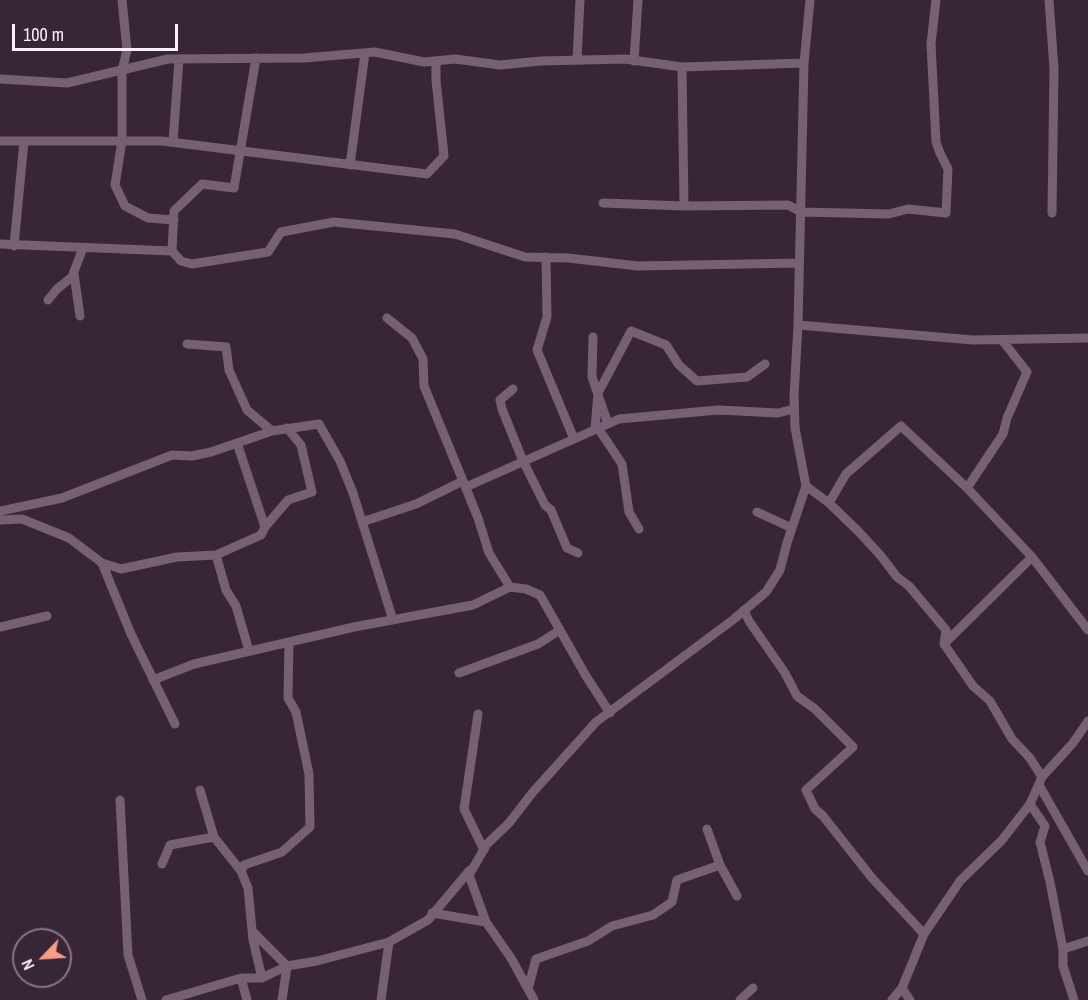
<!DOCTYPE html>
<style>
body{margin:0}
#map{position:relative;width:1088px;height:1000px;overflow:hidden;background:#382637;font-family:"Archivo Narrow",sans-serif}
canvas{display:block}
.north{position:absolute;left:12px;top:928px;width:60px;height:60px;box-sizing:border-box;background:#382637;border:2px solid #867685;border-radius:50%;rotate:245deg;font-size:16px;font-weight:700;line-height:24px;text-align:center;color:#fbeffa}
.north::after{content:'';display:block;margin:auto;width:21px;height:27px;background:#f49e87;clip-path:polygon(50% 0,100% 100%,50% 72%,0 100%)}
.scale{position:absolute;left:12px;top:24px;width:166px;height:27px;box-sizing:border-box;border:3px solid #fbeffa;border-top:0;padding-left:8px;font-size:18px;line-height:21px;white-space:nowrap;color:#fbeffa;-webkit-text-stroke:4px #382637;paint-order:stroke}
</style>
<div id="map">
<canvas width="1088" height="1000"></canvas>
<div class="north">N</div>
<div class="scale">100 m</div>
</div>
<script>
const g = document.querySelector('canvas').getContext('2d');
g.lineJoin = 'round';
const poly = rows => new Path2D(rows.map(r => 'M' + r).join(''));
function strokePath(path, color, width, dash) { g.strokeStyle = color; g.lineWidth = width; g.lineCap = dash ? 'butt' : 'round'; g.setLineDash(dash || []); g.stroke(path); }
strokePath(poly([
 [122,0,127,50,122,71,122,141,115,185,125,206,148,218,174,220],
 [1049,0,1054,69,1052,213],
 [256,58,234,188,202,184,174,211,172,251,181,261,192,264,268,252,281,232,334,222,455,234,525,257,568,258,638,266,799,263],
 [577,60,580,0],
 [634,61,638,0],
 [682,67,684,206],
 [0,79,67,83,168,59,304,58,375,52,424,62,455,59,500,65,541,61,625,59,682,67,804,63],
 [0,141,162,141,427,174,444,156,436,80,436,61],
 [173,142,179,59],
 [350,165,365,53],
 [603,203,684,206,788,205,801,212,889,214,908,209,946,213,948,169,940,153,936,142,931,44,936,0],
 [0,244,172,251],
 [14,246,24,141],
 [546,257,547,317,537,350,574,439],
 [74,274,80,316],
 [48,300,57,289,72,277,83,248],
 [387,318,412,338,423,359,424,386,463,481],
 [798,325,973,340,1088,338],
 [593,337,592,377,608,424],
 [187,344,226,347,229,370,247,410,272,431],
 [513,389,500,400,502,409,523,461,545,505,551,510,567,548,578,553],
 [598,428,622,464,629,512,639,529],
 [595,429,598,393,631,331,666,345,679,365,697,381,747,377,765,364],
 [806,486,829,503,859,532,881,556,897,577,909,586,946,630,944,644,973,686,990,701,1012,739,1030,758,1042,777,1030,804,1002,840,960,881,924,934,902,988,892,1000],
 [466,487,619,419,718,410,778,413,794,409],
 [967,488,1003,434,1007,418,1027,372,1002,340],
 [829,503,846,474,901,426,967,488,1032,557,944,644],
 [0,511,62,498,172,455,192,456,211,452,272,431,319,424,340,461,353,493,393,620],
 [757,512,792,528],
 [0,520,22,519,69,538,102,563,131,634,175,724],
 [362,522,416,504,463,481,478,518,489,553,510,587,526,589,540,595,586,676,610,713],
 [265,527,288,500,312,492,301,445,287,428],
 [216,555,226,590,236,606,249,651],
 [1032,557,1088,630],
 [102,563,121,569,177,557,216,555,261,535,265,527,237,443],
 [744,610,749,621,785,673,797,696,815,709,853,747,806,790,815,809,823,816,872,878,924,934],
 [0,627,47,616],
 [459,673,538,644,560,630],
 [153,680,194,664,354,627,473,605,510,587],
 [478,714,464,809,484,850],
 [1042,777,1073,743,1088,721],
 [1039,785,1088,871],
 [200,790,214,837,241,871,248,888,253,940,262,978],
 [120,800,128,955,142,1000],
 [1030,804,1045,826,1040,842,1050,882,1063,949,1063,966,1074,1000],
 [162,864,170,845,214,837],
 [720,865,737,896],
 [241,871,244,865,282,852,310,827,309,774,296,712,288,698,289,642],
 [432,913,486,922],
 [252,931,287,966,282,1000],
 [1063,949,1088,941],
 [241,978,247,1000],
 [902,988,910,1000],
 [528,989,536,959,588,941,612,926,653,915,672,902,677,880,720,865,707,829],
 [166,1000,241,978,262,978,287,966,317,961,389,942,428,920,470,870],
 [381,1000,389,942],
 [534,1000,511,958,486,922,469,875,487,844,509,823,533,792,596,722,734,619,766,592,780,570,787,543,806,486,795,428,794,396,798,325,804,63,810,0],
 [740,1000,753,988]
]), '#756173', 9);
</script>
